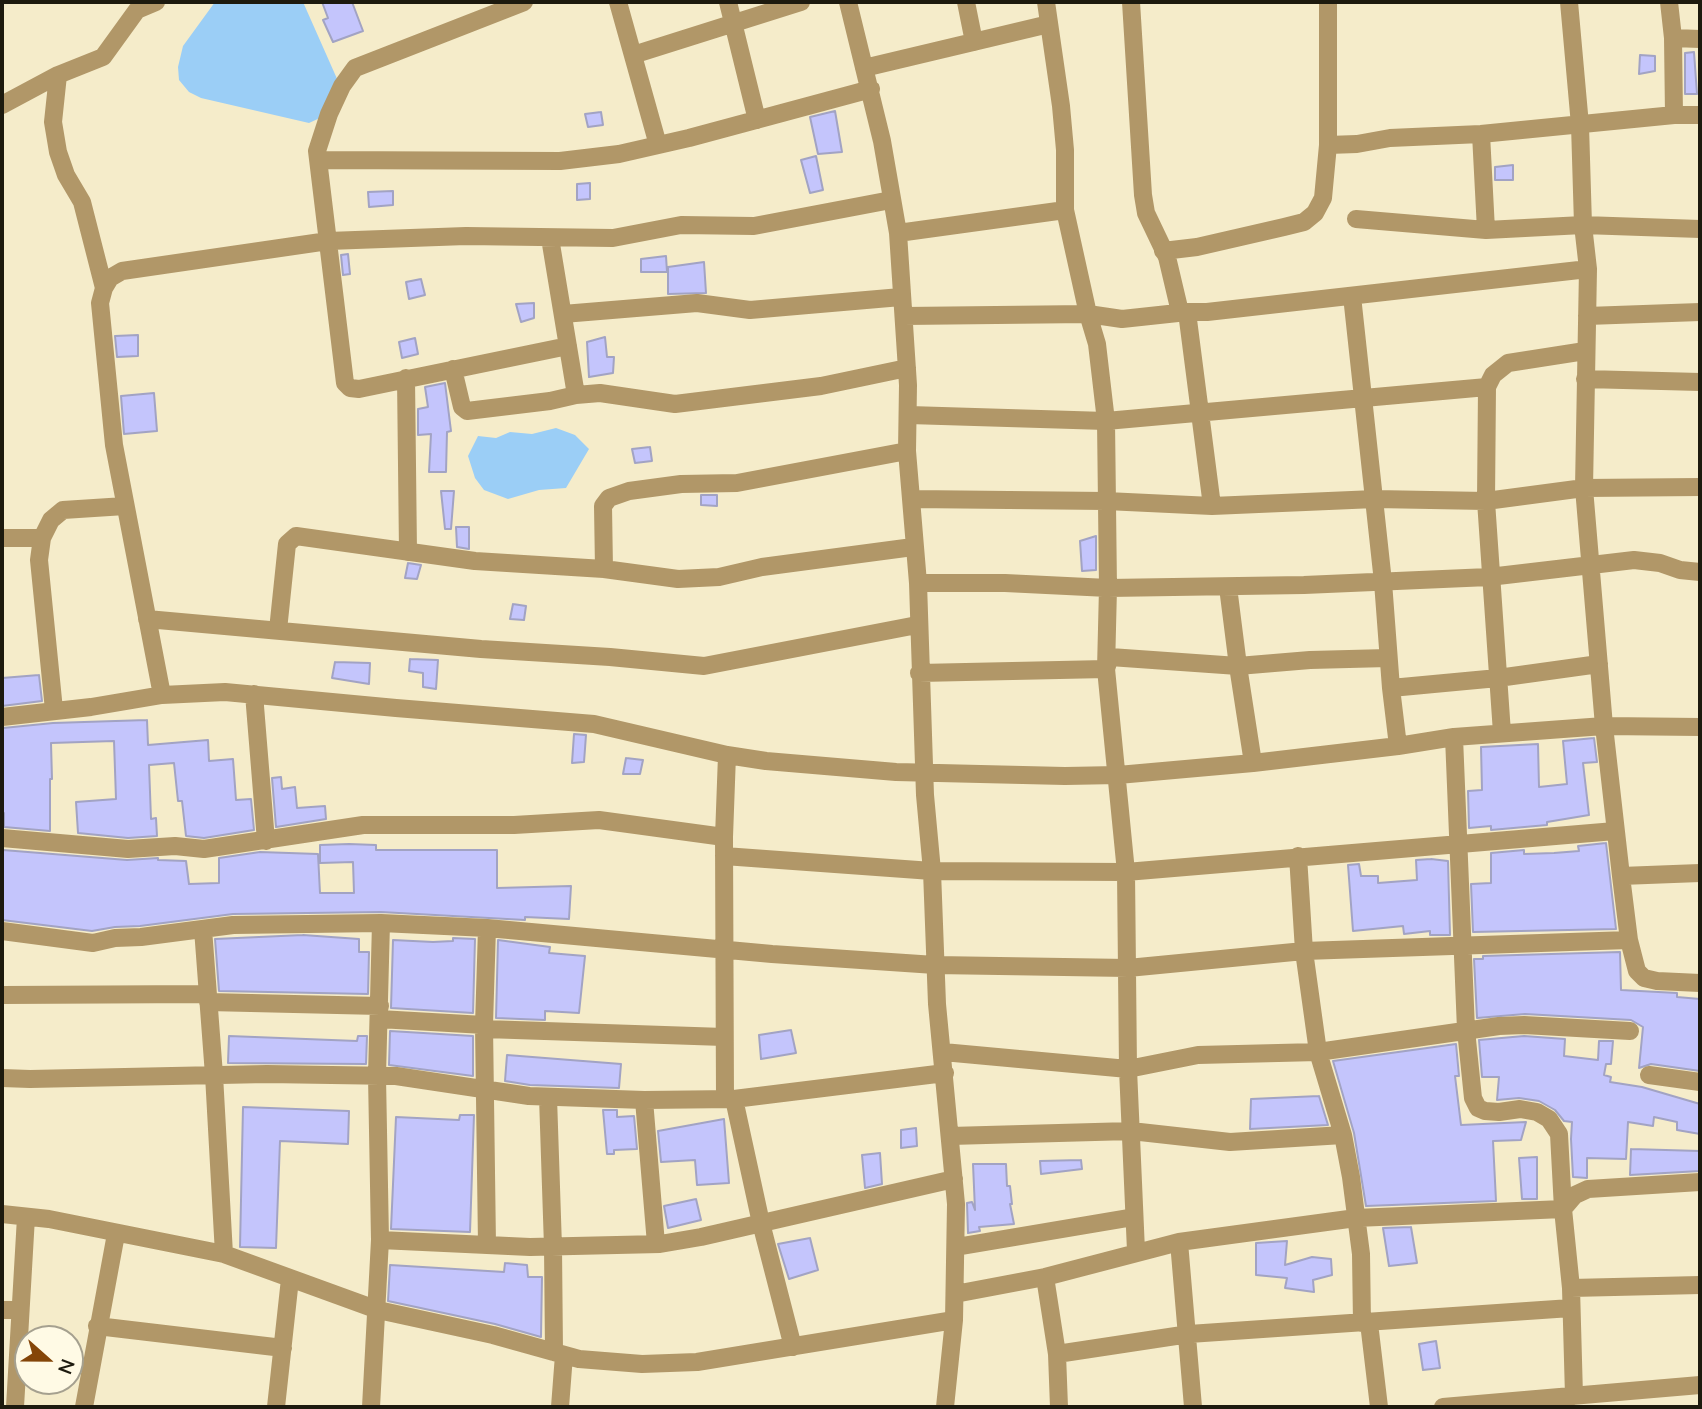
<!DOCTYPE html>
<style>
body{margin:0}
#map{position:relative;width:1702px;height:1409px;overflow:hidden;background:#f5ecca;font-family:Mulish,sans-serif}
canvas{display:block}
.frame{position:absolute;inset:0;border:4px solid #1d1a0e;pointer-events:none}
.north{position:absolute;left:14px;top:1325px;width:70px;height:70px;box-sizing:border-box;background:#fffae5;border:2px solid #a5a08f;border-radius:50%;rotate:111deg;font-size:19px;font-weight:700;line-height:28px;text-align:center;color:#1d1a0e}
.north::after{content:'';display:block;margin:auto;width:24px;height:32px;background:#844508;clip-path:polygon(50% 0,100% 100%,50% 72%,0 100%)}
</style>
<div id="map">
<canvas width="1702" height="1409"></canvas>
<div class="frame"></div>
<div class="north">N</div>
</div>
<script>
const g = document.querySelector('canvas').getContext('2d');
g.lineJoin = 'round';
function fillPath(path, color) { g.fillStyle = color; g.fill(path, 'evenodd'); }
const poly = rows => new Path2D(rows.map(r => 'M' + r).join(''));
function strokePath(path, color, width, dash) { g.strokeStyle = color; g.lineWidth = width; g.lineCap = dash ? 'butt' : 'round'; g.setLineDash(dash || []); g.stroke(path); }
fillPath(poly([
 [215,2,303,2,338,81,322,117,309,123,201,98,189,92,179,80,178,67,183,46],
 [556,428,575,435,589,449,566,488,539,490,508,499,484,490,475,478,468,456,478,436,496,438,510,432,532,434]
]), '#9bcef6');
const building = poly([
 [322,2,352,2,363,31,333,42,323,20,328,18,322,2],
 [1694,52,1697,94,1685,94,1685,53,1694,52],
 [1640,55,1655,56,1655,71,1639,74,1640,55],
 [835,111,842,152,818,154,810,117,835,111],
 [601,112,603,125,588,127,585,114,601,112],
 [816,156,823,190,810,193,801,160,816,156],
 [1513,165,1513,180,1495,180,1495,167,1513,165],
 [590,183,590,199,577,200,577,184,590,183],
 [393,191,393,205,369,207,368,192,393,191],
 [348,254,350,274,343,275,341,255,348,254],
 [666,256,667,272,641,272,641,259,666,256],
 [704,262,706,293,668,294,668,267,704,262],
 [421,279,425,295,409,299,406,282,421,279],
 [534,303,534,318,521,322,516,304,534,303],
 [138,335,138,356,117,357,115,336,138,335],
 [605,337,607,357,614,357,613,373,589,377,587,342,605,337],
 [415,338,418,354,402,358,399,342,415,338],
 [445,383,451,431,447,432,446,472,429,472,431,434,418,435,418,409,428,407,425,387,445,383],
 [154,393,157,431,124,434,121,396,154,393],
 [650,447,652,461,635,463,632,449,650,447],
 [441,491,454,491,451,529,445,529,441,491],
 [701,495,717,495,717,506,701,505,701,495],
 [456,527,469,527,469,549,457,547,456,527],
 [1096,536,1096,570,1082,571,1080,541,1096,536],
 [408,563,421,565,417,579,405,578,408,563],
 [513,604,526,606,524,620,510,619,513,604],
 [410,659,438,660,436,689,423,687,423,673,409,671,410,659],
 [335,662,370,663,369,684,332,678,335,662],
 [39,675,42,701,2,706,2,678,39,675],
 [147,720,148,745,208,740,209,761,233,759,236,800,251,799,254,830,204,838,186,836,182,801,178,801,174,763,149,765,151,819,156,818,157,836,128,838,78,833,76,802,116,799,114,741,51,743,52,779,50,779,50,831,4,827,4,813,2,814,3,728,53,723,147,720],
 [574,734,586,735,584,762,572,763,574,734],
 [1594,738,1597,762,1583,763,1589,815,1547,822,1547,825,1491,830,1491,826,1469,828,1468,791,1482,790,1481,747,1538,744,1539,787,1567,784,1563,741,1594,738],
 [626,758,643,760,640,774,623,774,626,758],
 [281,777,282,789,295,787,297,808,325,806,326,819,276,827,272,778,281,777],
 [1606,843,1616,929,1473,932,1471,884,1491,883,1491,853,1524,850,1524,854,1554,853,1579,851,1578,846,1606,843],
 [349,844,376,845,376,850,497,850,497,888,571,886,569,919,525,917,525,920,381,912,233,914,140,926,115,927,92,931,2,920,3,850,127,860,158,858,158,860,186,861,189,884,219,883,219,858,260,852,318,854,320,893,354,893,353,862,320,863,320,845,349,844],
 [1431,859,1448,861,1450,935,1430,935,1430,931,1404,934,1403,926,1353,931,1348,865,1359,864,1361,876,1378,876,1378,883,1417,880,1416,860,1431,859],
 [303,935,359,939,359,952,369,952,368,994,219,991,215,939,303,935],
 [453,938,475,939,473,1013,391,1008,393,940,433,942,453,941,453,938],
 [498,940,550,947,549,953,585,956,579,1013,545,1011,545,1020,496,1018,498,940],
 [1620,952,1621,990,1677,993,1677,997,1700,999,1700,1071,1651,1064,1639,1068,1643,1027,1631,1020,1525,1014,1477,1018,1474,959,1483,959,1483,956,1620,952],
 [791,1030,796,1053,761,1059,759,1035,791,1030],
 [390,1031,473,1036,473,1076,389,1065,390,1031],
 [229,1036,357,1041,358,1036,367,1036,366,1064,228,1063,229,1036],
 [1524,1036,1565,1039,1564,1056,1598,1060,1599,1041,1613,1041,1611,1064,1606,1064,1604,1075,1611,1077,1610,1082,1642,1087,1700,1104,1700,1134,1677,1130,1677,1122,1654,1117,1653,1126,1628,1122,1626,1159,1587,1158,1587,1178,1573,1177,1571,1139,1572,1122,1564,1121,1555,1110,1539,1101,1519,1098,1497,1100,1499,1077,1482,1077,1479,1040,1524,1036],
 [1456,1044,1459,1076,1455,1076,1461,1125,1526,1122,1521,1140,1493,1141,1496,1201,1366,1206,1354,1133,1333,1061,1456,1044],
 [507,1055,621,1064,619,1088,530,1085,505,1081,507,1055],
 [1319,1096,1328,1125,1250,1129,1251,1099,1319,1096],
 [243,1107,349,1111,348,1144,280,1141,276,1248,240,1247,243,1107],
 [603,1110,617,1110,617,1117,634,1116,637,1149,614,1150,614,1154,607,1154,603,1110],
 [460,1115,474,1115,470,1232,391,1229,396,1117,459,1120,460,1115],
 [724,1119,729,1183,697,1185,695,1160,661,1162,658,1131,724,1119],
 [916,1128,917,1146,901,1148,901,1130,916,1128],
 [1631,1149,1700,1151,1700,1171,1630,1175,1631,1149],
 [880,1153,882,1184,865,1188,862,1155,880,1153],
 [1537,1157,1537,1199,1522,1199,1519,1158,1537,1157],
 [1081,1160,1082,1169,1041,1174,1040,1161,1081,1160],
 [973,1164,1006,1164,1007,1186,1010,1186,1012,1204,1010,1204,1014,1224,979,1227,980,1231,968,1233,967,1203,972,1202,975,1210,973,1164],
 [696,1199,701,1220,668,1228,664,1206,696,1199],
 [1411,1227,1417,1263,1389,1266,1383,1228,1411,1227],
 [810,1238,818,1270,789,1279,778,1244,810,1238],
 [1287,1241,1285,1265,1312,1257,1331,1259,1332,1275,1313,1280,1314,1292,1285,1288,1287,1278,1256,1275,1256,1243,1287,1241],
 [505,1263,527,1265,528,1277,542,1277,541,1337,495,1324,388,1301,390,1265,504,1272,505,1263],
 [1436,1341,1440,1368,1423,1370,1419,1344,1436,1341]
]);
fillPath(building, '#c4c5fc');
strokePath(building, '#a2a3c3', 2);
strokePath(poly([
 [524,2,355,68,342,86,329,114,317,151,345,383,350,388,359,389,568,346],
 [618,2,658,145],
 [728,2,757,120],
 [848,2,882,141,898,233,908,385,907,451,918,583,925,795,932,871,937,1004,956,1204,954,1320,945,1407],
 [966,2,974,42],
 [1046,2,1061,106,1065,150,1065,210,1088,314,1097,344,1106,421,1108,588,1106,669,1126,872,1128,1069,1136,1251],
 [1131,2,1143,195,1146,213,1167,257,1180,312],
 [1569,2,1580,125,1583,225,1588,269,1584,488,1604,726,1621,876,1629,940,1637,971,1644,978,1657,981,1700,983],
 [1669,2,1673,38,1674,115],
 [1673,38,1700,39],
 [633,55,801,2],
 [864,68,1049,24],
 [58,75,53,122,58,152,66,175,82,202,104,288],
 [2,105,58,75,103,57,137,10,156,2],
 [1481,134,1486,230],
 [1328,145,1357,144,1390,138,1481,134,1674,115,1700,115],
 [318,160,560,161,619,154,689,138,871,89],
 [1356,219,1486,230,1583,225,1700,229],
 [898,233,1065,210],
 [550,238,576,395],
 [1163,251,1197,247,1284,227,1304,222,1315,213,1323,198,1328,145,1328,2],
 [1352,296,1383,582,1391,688,1398,746],
 [1187,312,1212,506],
 [563,314,697,303,750,310,901,297],
 [904,316,1088,314,1122,319,1187,312,1207,312,1588,269],
 [1587,316,1700,312],
 [453,369,462,407,467,411,550,401,576,395,600,393,675,404,821,386,907,368],
 [406,378,408,552],
 [1585,379,1700,382],
 [909,415,1106,421,1487,387],
 [912,499,1106,501,1212,506,1375,499,1486,501,1584,488,1700,487],
 [2,538,42,538],
 [604,569,603,506,609,498,629,491,681,484,737,483,907,451],
 [918,583,1005,583,1108,588,1304,585,1489,577,1634,560,1660,563,1680,570,1700,572],
 [147,619,481,649,610,657,704,666,917,625],
 [278,630,287,544,296,536,475,561,604,569,678,579,719,577,762,567,913,547],
 [919,673,1106,669,1110,657,1238,666,1228,587],
 [1391,688,1498,678,1599,664],
 [254,694,266,841],
 [162,695,114,445,100,303,104,288,110,278,122,271,328,241,466,236,613,238,681,225,754,226,891,200],
 [54,710,39,560,42,538,51,520,63,510,125,506],
 [2,717,91,707,162,695,225,692,396,708,594,724,727,755,766,761,896,772,1065,776,1118,775,1253,763,1398,746,1454,737,1604,726,1700,727],
 [1502,733,1486,501,1487,387,1493,375,1508,363,1585,351],
 [1454,737,1466,1030,1473,1098,1478,1108,1485,1111,1499,1112,1520,1109,1537,1112,1549,1119,1559,1134,1563,1209,1571,1288,1574,1396],
 [1253,763,1238,666,1310,660,1388,658],
 [2,838,128,849,175,846,204,849,363,825,514,825,599,820,724,837],
 [724,856,932,871,1126,872,1615,831],
 [1298,856,1304,951,1318,1052,1343,1135,1351,1177,1361,1254,1362,1323],
 [1621,876,1700,873],
 [203,929,214,1075,224,1254],
 [2,931,93,943,115,938,141,937,233,925,381,923,487,928,772,954,935,965,1128,968,1304,951,1629,940],
 [2,995,208,994],
 [208,1002,380,1006],
 [379,1019,484,1025],
 [485,1029,724,1037],
 [943,1052,1128,1069,1198,1055,1318,1052,1499,1026,1524,1025,1630,1031],
 [1649,1075,1700,1082],
 [2,1078,30,1079,267,1074,396,1076,529,1096,644,1100,734,1099,945,1073],
 [548,1097,553,1247,554,1352],
 [725,1099,724,837,727,755],
 [734,1099,761,1223,793,1347],
 [644,1100,656,1244],
 [950,1136,1131,1131,1230,1142,1343,1135],
 [2,1214,49,1219,224,1254,378,1310,493,1335,579,1359,642,1364,697,1362,954,1320],
 [380,1240,530,1247,660,1244,701,1237,954,1179],
 [1179,1242,1193,1407],
 [487,1245,484,1025,487,928],
 [956,1247,1134,1217],
 [1045,1277,1057,1354,1059,1407],
 [1571,1288,1700,1285],
 [955,1294,1045,1277,1179,1242,1356,1218,1563,1209,1575,1195,1588,1189,1700,1182],
 [2,1310,20,1310],
 [1369,1323,1379,1407],
 [97,1326,283,1348],
 [1057,1354,1189,1334,1571,1308],
 [15,1407,26,1217],
 [84,1407,116,1234],
 [276,1407,290,1279],
 [371,1407,380,1240,377,1076,381,923],
 [560,1407,564,1355],
 [1443,1407,1700,1385]
]), '#b19768', 18);
</script>
